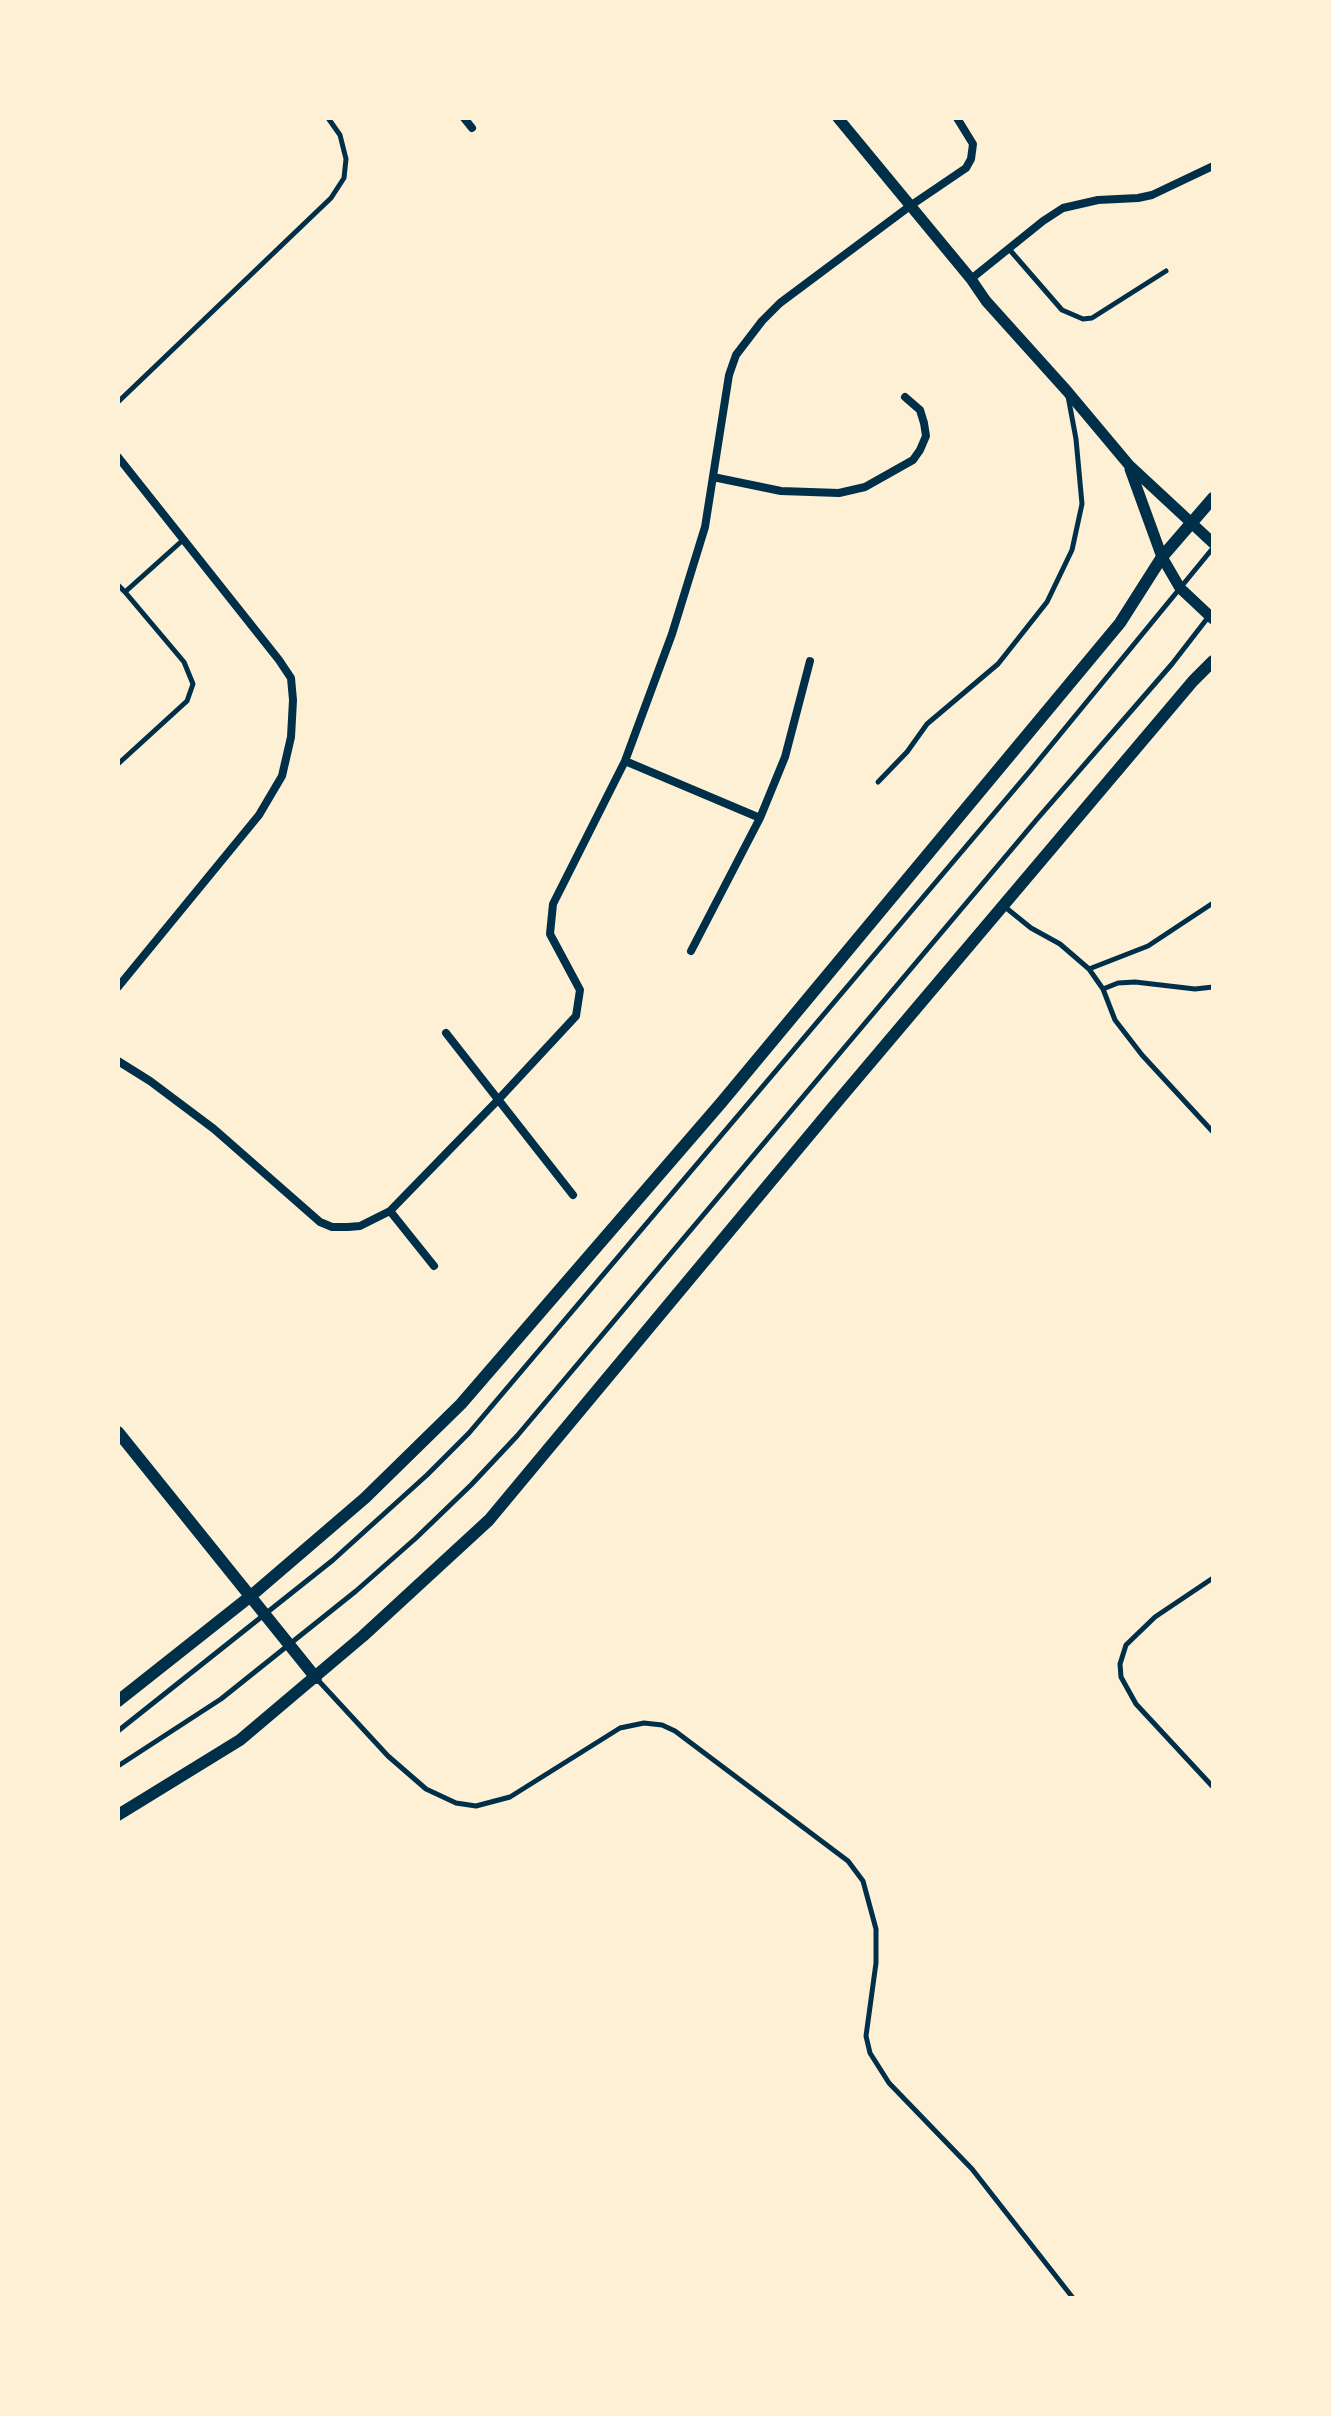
<!DOCTYPE html>
<style>
body{margin:0}
#map{position:relative;width:1331px;height:2416px;overflow:hidden;background:#fdf0d5;font-family:"Varela Round",sans-serif}
canvas{display:block}
.frame{position:absolute;inset:0;border:120px solid #fdf0d5;pointer-events:none}
</style>
<div id="map">
<canvas width="1331" height="2416"></canvas>
<div class="frame"></div>
</div>
<script>
const context = document.querySelector('canvas').getContext('2d');
context.lineJoin = 'round';
const shape = rows => new Path2D(rows.map(r => 'M' + r).join(''));
function stroke(path, color, width, dash) { context.strokeStyle = color; context.lineWidth = width; context.lineCap = dash ? 'butt' : 'round'; context.setLineDash(dash || []); context.stroke(path); }
const service = shape([
 [1009,249,1062,310,1083,319,1092,318,1166,271],
 [118,402,331,198,344,178,346,159,340,135,328,118],
 [118,585,125,592,183,540],
 [118,764,187,701,193,684,184,662,125,592],
 [878,782,907,752,927,724,998,664,1047,602,1072,550,1082,504,1076,439,1068,396],
 [1005,907,1031,928,1060,944,1089,969,1148,946,1213,903],
 [1089,969,1103,989,1115,1020,1142,1055,1213,1132],
 [1103,989,1118,983,1135,982,1195,989,1213,987],
 [1213,1578,1155,1617,1126,1645,1120,1664,1121,1677,1136,1704,1213,1787],
 [316,1678,388,1756,426,1789,456,1803,476,1806,510,1797,620,1728,644,1723,662,1725,675,1731,848,1861,863,1881,876,1929,876,1963,866,2036,870,2053,889,2083,972,2169,1073,2298],
 [118,1731,333,1560,427,1475,469,1433,1030,771,1213,548],
 [118,1766,221,1699,356,1591,416,1538,471,1485,517,1436,1038,818,1172,664,1213,611]
]);
const minor = shape([
 [464,118,472,128],
 [971,279,1043,221,1063,208,1098,200,1138,198,1152,195,1213,166],
 [118,457,279,660,291,678,293,700,291,737,282,776,259,815,118,987],
 [713,477,781,491,839,493,865,487,913,460,920,450,926,436,924,423,920,410,905,397],
 [625,761,760,818],
 [691,951,760,818,785,757,810,661],
 [446,1033,573,1195],
 [118,1061,150,1081,214,1129,320,1222,332,1227,348,1227,360,1226,390,1211,497,1101,576,1016,580,990,550,934,553,904,625,761,672,634,705,527,729,375,736,355,762,321,780,303,910,206,966,168,971,159,973,144,957,118],
 [390,1211,434,1266]
]);
const tertiary = shape([
 [838,118,971,279,986,301,1067,391,1129,465,1213,543],
 [1130,469,1162,557,1180,588,1213,619]
]);
const secondary = shape([
 [118,1432,316,1678],
 [118,1701,252,1595,365,1498,461,1404,721,1103,1120,623,1162,557,1213,498],
 [118,1815,240,1740,363,1636,489,1520,832,1108,1193,681,1213,661]
]);
stroke(service, '#003049', 5);
stroke(minor, '#003049', 8);
stroke(tertiary, '#003049', 11);
stroke(secondary, '#003049', 12);
</script>
